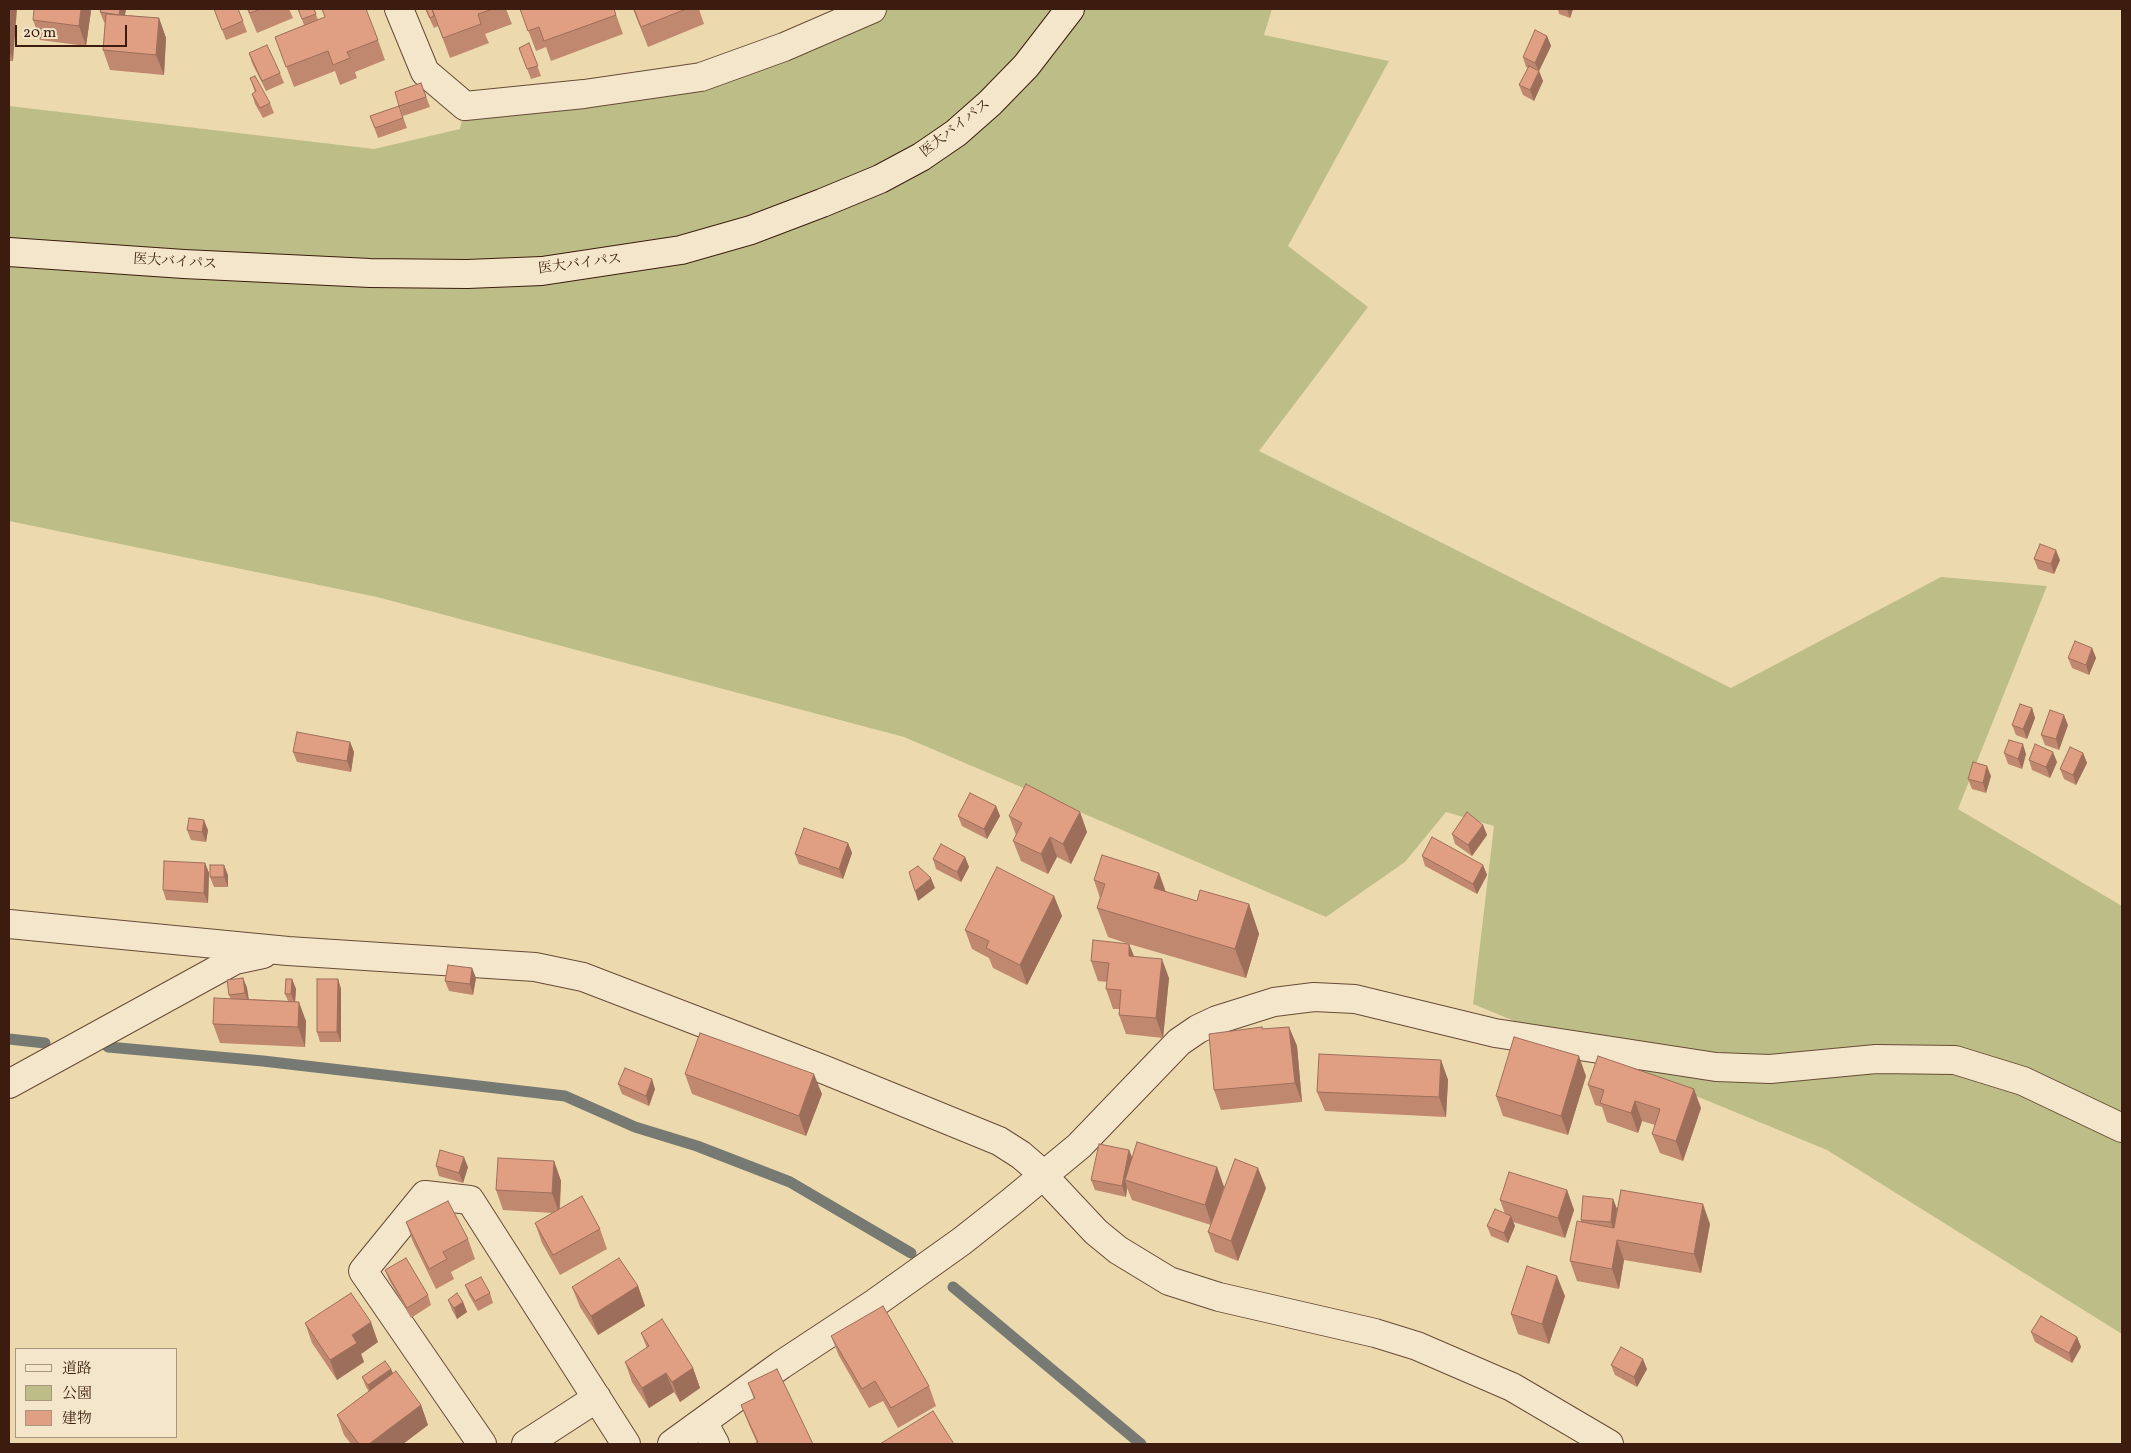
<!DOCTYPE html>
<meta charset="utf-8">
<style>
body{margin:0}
#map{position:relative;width:2131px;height:1453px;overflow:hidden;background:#edd9ae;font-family:Vollkorn,"Noto Serif JP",serif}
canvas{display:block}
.frame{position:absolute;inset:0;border:10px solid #3c1c0f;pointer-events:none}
.legend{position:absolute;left:15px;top:1348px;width:162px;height:90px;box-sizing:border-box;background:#f3e6ca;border:1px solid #aa957f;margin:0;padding:6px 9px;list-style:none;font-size:15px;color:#3c1c0f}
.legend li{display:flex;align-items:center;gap:10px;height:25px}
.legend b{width:25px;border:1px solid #aa957f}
.scale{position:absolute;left:15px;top:25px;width:112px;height:22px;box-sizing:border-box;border:2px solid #3c1c0f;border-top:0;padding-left:6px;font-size:15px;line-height:18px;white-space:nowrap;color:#3c1c0f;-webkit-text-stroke:4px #f3e6ca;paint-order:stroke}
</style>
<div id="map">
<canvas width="2131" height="1453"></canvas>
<div class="frame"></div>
<ul class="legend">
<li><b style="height:6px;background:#f3e6ca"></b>道路</li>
<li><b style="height:14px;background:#bdbe87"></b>公園</li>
<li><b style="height:14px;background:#e09e82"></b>建物</li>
</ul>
<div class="scale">20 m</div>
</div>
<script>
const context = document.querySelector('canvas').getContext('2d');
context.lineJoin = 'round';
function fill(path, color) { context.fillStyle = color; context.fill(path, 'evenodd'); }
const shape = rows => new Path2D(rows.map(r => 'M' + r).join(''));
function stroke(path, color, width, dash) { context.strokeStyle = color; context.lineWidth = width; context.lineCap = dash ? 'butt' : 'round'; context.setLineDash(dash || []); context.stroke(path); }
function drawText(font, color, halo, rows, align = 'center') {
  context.font = font + ' Vollkorn,"Noto Serif JP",serif'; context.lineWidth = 4.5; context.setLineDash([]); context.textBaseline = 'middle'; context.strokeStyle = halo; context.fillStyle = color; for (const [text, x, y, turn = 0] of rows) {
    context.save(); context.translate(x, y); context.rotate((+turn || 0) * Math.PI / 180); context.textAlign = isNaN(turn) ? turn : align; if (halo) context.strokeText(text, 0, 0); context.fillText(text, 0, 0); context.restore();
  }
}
const green = shape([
 [882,9,1272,9,1264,35,1389,61,1288,246,1368,307,1259,451,1731,688,1941,577,2047,586,1958,809,2122,906,2122,1334,1827,1150,1473,1004,1494,826,1446,812,1405,862,1326,917,904,737,377,597,9,521,9,106,374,149,460,129,465,106,589,98]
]);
const stream = shape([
 [9,1039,45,1043],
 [108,1047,263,1061,565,1096,635,1127,697,1146,790,1182,911,1253],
 [953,1287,1141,1444]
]);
const street = shape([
 [399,9,425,72,465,106,584,94,701,77,784,47,872,9],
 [9,924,288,951,535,967,583,977,825,1070,999,1141,1021,1155,1036,1168,1096,1232,1118,1250,1169,1281,1219,1297,1375,1333,1417,1346,1512,1387,1609,1444],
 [9,1084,235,960,263,954],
 [703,1422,715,1444],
 [482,1444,363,1271,425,1195,470,1200,626,1444],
 [526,1444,597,1398],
 [672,1444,781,1365,875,1303,962,1241,1010,1203,1079,1146,1179,1042,1198,1029,1217,1020,1274,1002,1314,997,1355,999,1495,1033,1716,1067,1770,1069,1876,1059,1955,1060,2023,1081,2122,1128]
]);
const secondary = shape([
 [9,252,184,264,370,273,467,274,542,271,681,250,751,230,822,203,880,179,921,157,956,133,990,103,1026,66,1070,9]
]);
const wall = shape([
 [9,9,13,61,9,61],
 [101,9,126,9,125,15,159,18,166,38,164,75,110,70,103,50,105,23,104,22,100,12],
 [214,9,238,9,247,32,226,40],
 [247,9,289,9,293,18,257,33],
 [298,9,314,9,318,20,378,40,385,60,355,72,357,78,340,85,335,71,294,87,275,37,304,25],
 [425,9,506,9,512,24,485,34,489,43,450,58,438,26,434,28],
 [520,9,614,9,623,34,551,61,546,47,536,51],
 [633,9,699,9,704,24,648,47],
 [1558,9,1573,9,1570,18,1559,14],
 [91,11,86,46,40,40,33,20],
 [1547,36,1551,46,1539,71,1543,81,1534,101,1523,95,1519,85,1528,68,1526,67,1523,57],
 [529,43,541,76,531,79,519,48],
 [249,53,280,73,284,83,266,91,252,63],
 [250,78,270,103,274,113,263,118,255,104,252,94,255,92],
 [421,83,430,107,403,116,395,92],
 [399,106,407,128,378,138,370,116],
 [2034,559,2060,560,2054,574,2038,569],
 [2092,648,2096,658,2089,675,2072,668,2068,658],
 [2032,708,2035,718,2027,739,2016,735,2012,725],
 [2068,725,2059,750,2045,745,2041,735],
 [350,742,354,752,351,772,297,762,293,752],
 [2004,753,2026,754,2022,769,2008,764],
 [2083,753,2087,763,2076,785,2064,779,2060,769],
 [2029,760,2057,762,2050,778,2032,770],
 [1991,776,1986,793,1972,789,1968,779],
 [996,806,1000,816,987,839,962,826,958,816],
 [1080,812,1087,832,1071,864,1057,857,1048,874,1021,861,1013,841,1016,835,1009,816],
 [1483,825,1487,835,1472,856,1455,844,1452,834],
 [187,830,208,830,206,842,191,840],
 [848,843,852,853,843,879,799,864,795,854],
 [1422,856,1483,865,1487,875,1477,894,1425,866],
 [965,857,969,867,961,882,936,869,933,859],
 [205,863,209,873,208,903,166,900,163,890],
 [1159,873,1166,892,1197,901,1249,904,1259,934,1246,978,1129,944,1134,956,1169,978,1163,1038,1126,1034,1119,1015,1120,1009,1113,1009,1106,989,1107,982,1098,981,1091,961,1129,944,1108,937,1097,908,1100,898,1094,880],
 [228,875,228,887,214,887,210,877],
 [1054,896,1062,916,1027,985,993,968,989,958,972,949,965,930],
 [472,968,476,978,473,995,449,991,445,981],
 [243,978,247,988,249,999,288,1001,285,994,292,979,296,989,295,1001,306,1021,305,1047,220,1043,213,1024,231,999,229,995],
 [338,979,341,989,341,1042,320,1042,317,1032],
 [1289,1027,1297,1046,1302,1102,1221,1110,1214,1090,1263,1029],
 [1441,1060,1448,1080,1446,1117,1325,1111,1317,1092],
 [685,1074,822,1094,806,1136,692,1094],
 [1586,1076,1568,1135,1503,1116,1496,1096],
 [618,1084,655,1089,649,1106,622,1094],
 [1588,1085,1701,1108,1683,1161,1660,1153,1652,1134,1655,1125,1642,1121,1638,1133,1607,1122,1602,1107,1595,1105],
 [1129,1150,1132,1157,1217,1167,1224,1187,1220,1199,1266,1188,1238,1261,1215,1252,1208,1232,1211,1225,1132,1200,1127,1188,1126,1197,1095,1190,1091,1180],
 [554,1161,561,1181,560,1209,600,1229,607,1249,560,1275,542,1243,535,1223,553,1213,503,1210,496,1190],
 [436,1166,468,1167,463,1183,439,1176],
 [1567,1190,1574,1210,1565,1238,1513,1222,1515,1226,1508,1243,1491,1236,1487,1226,1505,1214,1500,1200],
 [1613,1199,1617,1209,1615,1224,1710,1224,1701,1273,1624,1260,1619,1289,1577,1281,1570,1261,1581,1222,1581,1220],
 [406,1222,468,1239,475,1259,451,1272,454,1279,436,1289,413,1242],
 [385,1270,428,1295,431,1305,411,1318,389,1280],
 [465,1285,490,1293,493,1303,478,1311,469,1295],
 [638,1286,645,1306,598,1335,580,1307,572,1287],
 [1565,1296,1549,1344,1518,1334,1511,1314],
 [448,1300,463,1302,467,1312,457,1319,452,1310],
 [305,1323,378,1342,361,1354,364,1362,337,1380,312,1343],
 [2031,1332,2077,1337,2081,1347,2072,1363,2035,1342],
 [641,1333,693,1368,700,1388,680,1402,674,1392,649,1408,632,1382,625,1362,647,1348],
 [831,1336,929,1386,936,1406,898,1428,883,1401,869,1408,839,1356],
 [1611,1365,1647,1369,1637,1387,1615,1375],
 [391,1369,393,1373,421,1405,428,1425,403,1444,351,1444,344,1435,337,1415,369,1392,366,1387,362,1377],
 [748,1383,813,1444,757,1443,749,1425,741,1405,754,1399]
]);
const shadedWall = shape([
 [9,9,17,9,13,61,9,50],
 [81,9,90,9,91,11,86,46,79,26],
 [120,9,126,9,123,26,119,15],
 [1567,9,1573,9,1570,18],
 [159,18,166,38,164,75,156,55],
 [1547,36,1551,46,1539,71,1543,81,1534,101,1530,90,1539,72,1535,63],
 [2056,550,2060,560,2054,574,2051,564],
 [2092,648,2096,658,2089,675,2086,665],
 [2032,708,2035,718,2027,739,2023,729],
 [2064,715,2068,725,2059,750,2056,739],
 [350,742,354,752,351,772,347,761],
 [2023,744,2026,754,2022,769,2018,759],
 [2053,752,2057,762,2050,778,2046,767],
 [2083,753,2087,763,2076,785,2073,775],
 [1987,766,1991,776,1986,793,1983,783],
 [996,806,1000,816,987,839,984,829],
 [1080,812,1087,832,1071,864,1063,844],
 [204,820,208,830,206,842,202,832],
 [1483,825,1487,835,1472,856,1468,845],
 [1050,837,1057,857,1048,874,1041,854],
 [848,843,852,853,843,879,839,869],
 [965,857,969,867,961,882,957,872],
 [205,863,209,873,208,903,204,893],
 [224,865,228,875,228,887,224,877],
 [1483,865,1487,875,1477,894,1473,884],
 [1159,873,1169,902,1154,888],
 [931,878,935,888,918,901,915,891],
 [1054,896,1062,916,1027,985,1020,965],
 [1249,904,1259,934,1246,978,1235,949],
 [1129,944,1137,964,1129,956],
 [1162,959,1169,978,1163,1038,1156,1018],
 [472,968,476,978,473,995,470,984],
 [243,978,247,988,249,1003,245,993],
 [292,979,296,989,295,1004,291,994],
 [338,979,341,989,341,1042,337,1032],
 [299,1002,306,1021,305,1047,298,1027],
 [1289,1027,1297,1046,1302,1102,1295,1083],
 [1579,1056,1586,1076,1568,1135,1561,1116],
 [1441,1060,1448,1080,1446,1117,1439,1097],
 [814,1074,822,1094,806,1136,799,1116],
 [652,1079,655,1089,649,1106,646,1096],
 [1694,1089,1701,1108,1683,1161,1676,1141],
 [1635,1101,1642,1121,1638,1133,1631,1113],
 [1129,1150,1133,1160,1125,1180,1127,1188,1126,1197,1122,1186],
 [464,1157,468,1167,463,1183,459,1173],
 [554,1161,561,1181,559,1213,552,1193],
 [1217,1167,1224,1187,1212,1225,1205,1205],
 [1258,1168,1266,1188,1238,1261,1231,1241],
 [1567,1190,1574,1210,1565,1238,1558,1218],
 [1613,1199,1617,1209,1614,1232,1611,1222],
 [1703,1204,1710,1224,1701,1273,1694,1254],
 [1511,1216,1515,1226,1508,1243,1504,1233],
 [1617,1240,1624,1260,1619,1289,1612,1269],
 [1557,1276,1565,1296,1549,1344,1542,1324],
 [638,1286,645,1306,598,1335,591,1316],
 [463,1302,467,1312,457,1319,454,1308],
 [371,1322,378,1342,361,1354,364,1362,337,1380,330,1360,352,1335],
 [2077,1337,2081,1347,2072,1363,2069,1353],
 [1643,1359,1647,1369,1637,1387,1634,1377],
 [693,1368,700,1388,680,1402,672,1382],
 [391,1369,395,1379,371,1395,368,1385],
 [666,1373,674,1392,649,1408,642,1388],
 [421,1405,428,1425,403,1444,369,1444]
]);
const building = shape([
 [34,9,81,9,79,26,33,20,34,9],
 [101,9,120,9,119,15,100,12,101,9],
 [214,9,238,9,243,21,222,30,214,9],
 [248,9,261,9,250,13,248,9],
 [298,9,314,9,316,14,302,19,298,9],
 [322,9,366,9,378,40,347,52,350,58,333,65,328,51,286,67,275,37,325,17,322,9],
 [426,9,433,9,432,9,434,16,430,18,426,9],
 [432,9,493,9,478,14,481,24,443,38,432,9],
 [520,9,614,9,616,15,544,41,539,27,528,31,520,9],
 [634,9,686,9,641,27,634,9],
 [106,14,159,18,156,55,103,50,106,14],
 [1535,30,1547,36,1535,63,1523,57,1535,30],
 [529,43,538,66,527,69,519,48,529,43],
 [267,45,280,73,262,81,249,53,267,45],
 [1529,66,1539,71,1530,90,1519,85,1529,66],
 [255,76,270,103,260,108,252,94,256,91,250,78,255,76],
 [421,83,426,97,399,106,395,92,421,83],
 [399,106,403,118,375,128,370,116,399,106],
 [2040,544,2056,550,2051,564,2034,559,2040,544],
 [2075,641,2092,648,2086,665,2068,658,2075,641],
 [2020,704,2032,708,2023,729,2012,725,2020,704],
 [2050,710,2064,715,2056,739,2041,735,2050,710],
 [297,732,350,742,347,761,293,752,297,732],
 [2009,740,2023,744,2018,759,2004,753,2009,740],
 [2035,744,2053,752,2046,767,2029,760,2035,744],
 [2070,747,2083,753,2073,775,2060,769,2070,747],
 [1973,762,1987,766,1983,783,1968,779,1973,762],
 [1026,784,1080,812,1063,844,1050,837,1041,854,1013,841,1022,823,1009,816,1026,784],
 [970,793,996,806,984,829,958,816,970,793],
 [1467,812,1483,825,1468,845,1452,834,1467,812],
 [189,818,204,820,202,832,187,830,189,818],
 [804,828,848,843,839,869,795,854,804,828],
 [1432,837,1483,865,1473,884,1422,856,1432,837],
 [941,844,965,857,957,872,933,859,941,844],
 [1102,855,1159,873,1154,888,1197,901,1200,890,1249,904,1235,949,1097,908,1105,884,1094,880,1102,855],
 [164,861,205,863,204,893,163,890,164,861],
 [210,865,224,865,224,877,210,877,210,865],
 [918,866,931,878,915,891,909,872,918,866],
 [997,867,1054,896,1020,965,986,948,989,941,965,930,997,867],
 [1093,940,1129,944,1129,956,1162,959,1156,1018,1119,1015,1121,990,1106,989,1109,963,1091,961,1093,940],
 [448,965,472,968,470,984,445,981,448,965],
 [243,978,245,993,229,995,227,980,243,978],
 [286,979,292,979,291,994,285,994,286,979],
 [317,979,338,979,337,1032,317,1032,317,979],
 [214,998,299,1002,298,1027,213,1024,214,998],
 [1262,1027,1262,1029,1289,1027,1295,1083,1214,1090,1209,1034,1262,1027],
 [700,1033,814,1074,799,1116,685,1074,700,1033],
 [1514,1037,1579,1056,1561,1116,1496,1096,1514,1037],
 [1319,1054,1441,1060,1439,1097,1317,1092,1319,1054],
 [1598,1056,1694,1089,1676,1141,1652,1134,1660,1109,1635,1101,1631,1113,1600,1103,1604,1090,1588,1085,1598,1056],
 [625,1068,652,1079,646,1096,618,1084,625,1068],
 [1137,1142,1217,1167,1205,1205,1125,1180,1137,1142],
 [1099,1144,1129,1150,1122,1186,1091,1180,1099,1144],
 [440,1150,464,1157,459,1173,436,1166,440,1150],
 [498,1158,554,1161,552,1193,496,1190,498,1158],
 [1235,1159,1258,1168,1231,1241,1208,1232,1235,1159],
 [1509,1172,1567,1190,1558,1218,1500,1200,1509,1172],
 [1621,1190,1703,1204,1694,1254,1617,1240,1612,1269,1570,1261,1577,1221,1614,1228,1621,1190],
 [582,1196,600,1229,553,1255,535,1223,582,1196],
 [1583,1196,1613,1199,1611,1222,1581,1220,1583,1196],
 [448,1201,468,1239,443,1252,447,1259,429,1269,406,1222,448,1201],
 [1495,1209,1511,1216,1504,1233,1487,1226,1495,1209],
 [406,1258,428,1295,407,1308,385,1270,406,1258],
 [619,1258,638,1286,591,1316,572,1287,619,1258],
 [1527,1266,1557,1276,1542,1324,1511,1314,1527,1266],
 [481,1277,490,1293,475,1301,465,1285,481,1277],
 [351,1293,371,1322,352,1335,357,1343,330,1360,305,1323,351,1293],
 [457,1293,463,1302,454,1308,448,1300,457,1293],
 [883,1306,929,1386,891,1408,875,1381,862,1389,831,1336,883,1306],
 [2041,1316,2077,1337,2069,1353,2031,1332,2041,1316],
 [662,1319,693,1368,672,1382,666,1373,642,1388,625,1362,649,1346,641,1333,662,1319],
 [1621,1347,1643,1359,1634,1377,1611,1365,1621,1347],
 [385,1361,391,1369,368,1385,362,1377,385,1361],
 [777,1369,813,1444,754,1444,758,1442,741,1405,755,1398,748,1383,777,1369],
 [396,1371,421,1405,369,1444,359,1444,337,1415,396,1371],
 [933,1411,954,1444,880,1444,933,1411]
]);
const streetNames = [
 ["医大バイパス",956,129,-38],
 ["医大バイパス",175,263,4],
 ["医大バイパス",580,265,-7]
];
fill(green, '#bdbe87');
stroke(stream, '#767a72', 11);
stroke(street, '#684b37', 30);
stroke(secondary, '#3c1c0f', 30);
stroke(street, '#f3e6ca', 28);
stroke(secondary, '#f3e6ca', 28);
fill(wall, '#c18870');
fill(shadedWall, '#9d6f5b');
fill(building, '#e09e82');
stroke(building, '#9d6f5b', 1);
drawText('14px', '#3c1c0f', '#f3e6ca', streetNames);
</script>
